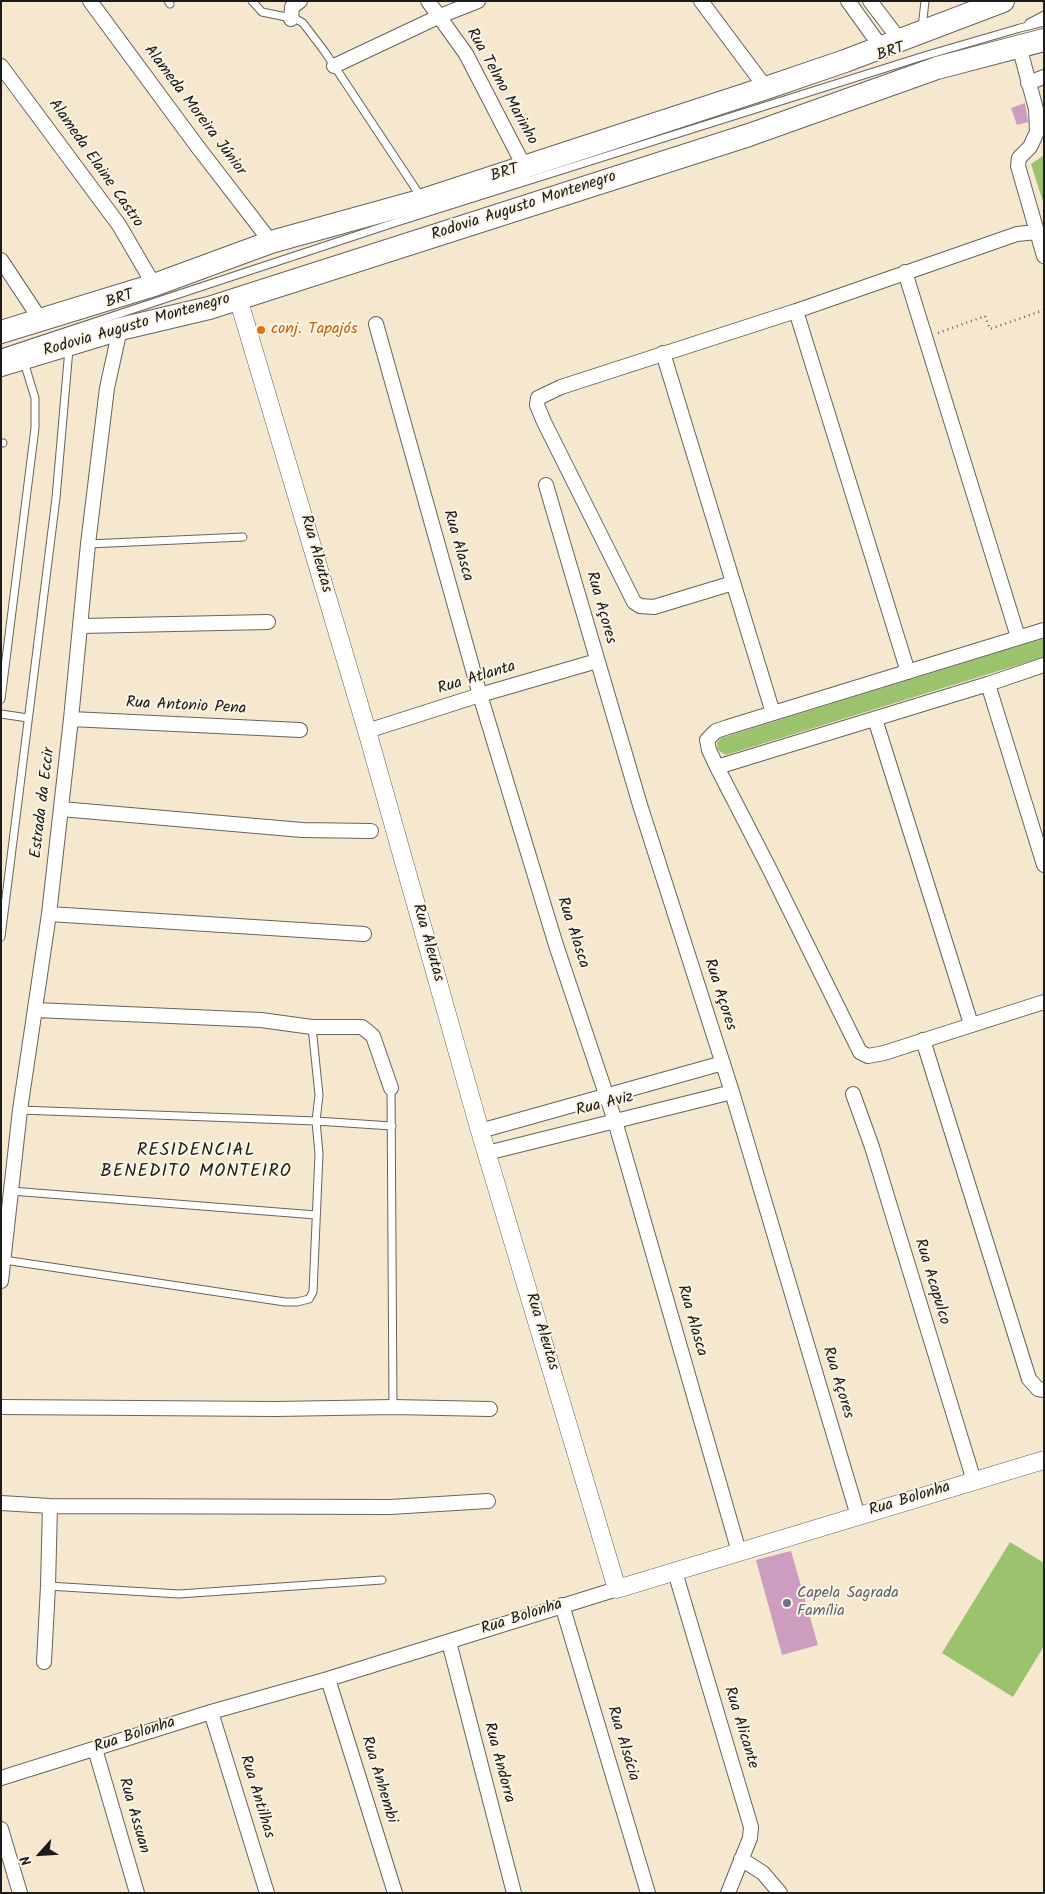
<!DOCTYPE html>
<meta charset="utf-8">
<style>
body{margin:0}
#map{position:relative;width:1045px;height:1894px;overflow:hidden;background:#f6e7cf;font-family:Kalam,sans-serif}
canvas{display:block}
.frame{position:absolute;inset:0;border:2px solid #1c1c1c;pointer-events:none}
.north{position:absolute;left:15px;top:1829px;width:50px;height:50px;-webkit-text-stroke:4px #fcf5e5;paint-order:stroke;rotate:244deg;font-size:14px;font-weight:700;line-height:20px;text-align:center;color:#1c1c1c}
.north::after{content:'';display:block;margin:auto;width:18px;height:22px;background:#1c1c1c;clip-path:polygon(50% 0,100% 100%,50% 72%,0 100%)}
</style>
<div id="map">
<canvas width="1045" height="1894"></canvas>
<div class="frame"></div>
<div class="north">N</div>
</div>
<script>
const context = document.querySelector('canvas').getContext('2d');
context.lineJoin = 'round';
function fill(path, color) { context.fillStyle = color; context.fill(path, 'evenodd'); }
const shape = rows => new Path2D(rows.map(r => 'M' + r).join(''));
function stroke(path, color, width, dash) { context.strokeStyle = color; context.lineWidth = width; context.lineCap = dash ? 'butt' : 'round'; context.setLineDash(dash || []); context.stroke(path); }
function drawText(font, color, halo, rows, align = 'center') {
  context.font = font + ' Kalam,sans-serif'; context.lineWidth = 4; context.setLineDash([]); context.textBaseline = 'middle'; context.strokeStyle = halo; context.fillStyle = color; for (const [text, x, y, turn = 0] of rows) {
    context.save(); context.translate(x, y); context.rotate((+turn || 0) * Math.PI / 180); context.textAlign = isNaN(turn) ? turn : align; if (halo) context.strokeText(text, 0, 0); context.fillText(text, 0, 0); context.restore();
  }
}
const green = shape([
 [1044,155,1044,205,1031,164],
 [1044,638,1044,657,726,755,718,750,717,743,721,738],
 [1010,1542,1044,1563,1044,1646,1013,1697,942,1653]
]);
const building = shape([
 [1025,103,1028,122,1017,125,1011,108],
 [791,1551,818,1645,782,1655,756,1560]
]);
const path = shape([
 [938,333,985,316,990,329,1044,310]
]);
const service = shape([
 [168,1,170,4],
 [252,1,262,12,296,19,303,23,325,52,421,197],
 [1029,23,1044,15],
 [922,28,925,1],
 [1,353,397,222,924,56,1020,28,1044,22],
 [1,443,3,443],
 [88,544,243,537],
 [1,699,35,428,35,398,24,362],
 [1,714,28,718],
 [1,937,56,498,69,349],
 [391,1088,393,1407],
 [20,1110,316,1121,392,1126],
 [11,1191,316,1215],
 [4,1260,285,1302,297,1302,309,1299,313,1292,319,1154,316,1121,319,1095,312,1027],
 [48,1586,179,1594,382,1580]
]);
const minor = shape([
 [90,1,197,146,271,242],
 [428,1,466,54,524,166],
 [701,1,766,88],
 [848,1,881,47],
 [870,1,899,39],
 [291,19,292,7,300,1],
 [1019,46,1036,109,1037,132,1030,147,1019,158,1018,166,1044,256],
 [1,66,119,225,154,285],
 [334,66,440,16,478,1],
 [1028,83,1044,77],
 [1,260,40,319],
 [905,272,1018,637],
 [796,311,908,672],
 [376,324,480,695,556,945,615,1121,739,1552],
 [663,353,773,713],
 [546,485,640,805,732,1092,858,1516],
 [733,583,654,607,640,606,634,602,544,422,537,405,538,398,561,387,796,311,1017,234,1036,232,1044,235],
 [81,626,268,622],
 [1044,630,728,727,716,731,707,740,709,750,717,767,769,868,860,1052,868,1056,884,1053,1044,1002],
 [988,684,1044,865],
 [71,719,300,730],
 [875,719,971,1024],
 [367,731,480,695,597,661],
 [717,767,988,684,1044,665],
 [61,809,302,830,371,831],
 [49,914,364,934],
 [36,1010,261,1020,312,1027,362,1027,373,1036,391,1088],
 [923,1040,1029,1379,1038,1389,1044,1390],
 [853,1094,872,1147,974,1481],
 [480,1131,723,1063],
 [487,1153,732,1092],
 [1,1281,20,1110,49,914,71,719,88,544,107,388,120,329],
 [1,1407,275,1409,393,1407,490,1409],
 [1,1503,50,1506,390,1507,488,1501],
 [675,1572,751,1827,750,1838,728,1893],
 [562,1605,648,1893],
 [449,1642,514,1893],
 [44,1662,48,1586,50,1506],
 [328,1679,395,1893],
 [211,1712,267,1893],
 [95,1749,137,1893],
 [1,1778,211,1712,328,1679,617,1589],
 [1,1829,20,1893],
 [741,1859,763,1873,780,1893]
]);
const tertiary = shape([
 [238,298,367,731,480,1131,617,1589,1044,1460]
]);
const primary = shape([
 [1,332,154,285,271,242,423,200,766,88,845,61,1003,1],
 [1,365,120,329,209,308,749,135,937,68,1044,40]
]);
const markers = [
 [261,330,5,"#e8710a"],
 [787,1603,5,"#6b7280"]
];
const streetNames = [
 ["BRT",891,53,-18],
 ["Rua Telmo Marinho",501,87,61],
 ["Alameda Moreira Júnior",194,111,53],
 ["Alameda Elaine Castro",95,164,55],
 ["BRT",505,174,-17],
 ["Rodovia Augusto Montenegro",524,207,-18],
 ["BRT",120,300,-18],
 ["Rodovia Augusto Montenegro",137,326,-16],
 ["Rua Alasca",457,546,74],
 ["Rua Aleutas",315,554,74],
 ["Rua Açores",600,608,74],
 ["Rua Atlanta",477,679,-17],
 ["Rua Antonio Pena",186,707,3],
 ["Estrada da Eccir",44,803,-83],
 ["Rua Alasca",572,933,72],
 ["Rua Aleutas",427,943,74],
 ["Rua Açores",719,995,72],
 ["Rua Aviz",605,1105,-14],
 ["Rua Acapulco",931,1282,73],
 ["Rua Alasca",691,1321,74],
 ["Rua Aleutas",541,1332,73],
 ["Rua Açores",837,1383,73],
 ["Rua Bolonha",910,1500,-17],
 ["Rua Bolonha",522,1618,-18],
 ["Rua Alicante",740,1728,73],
 ["Rua Bolonha",135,1736,-18],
 ["Rua Alsácia",622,1744,73],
 ["Rua Andorra",498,1763,75],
 ["Rua Anhembi",378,1780,73],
 ["Rua Antilhas",256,1797,73],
 ["Rua Assuan",133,1816,74]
];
const foodNames = [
 ["conj. Tapajós",271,330]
];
const worshipNames = [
 ["Capela Sagrada",797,1594],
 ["Família",797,1612]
];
const neighbourhoodNames = [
 ["RESIDENCIAL",196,1152],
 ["BENEDITO MONTEIRO",196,1173]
];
fill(green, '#9bc26d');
fill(building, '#cc9dbe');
stroke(service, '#68635b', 9);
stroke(minor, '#68635b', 16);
stroke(tertiary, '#68635b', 19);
stroke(primary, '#68635b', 24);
stroke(path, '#68635b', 2.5, [1, 4]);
stroke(service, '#fff', 7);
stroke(minor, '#fff', 14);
stroke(tertiary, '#fff', 18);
stroke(primary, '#fff', 22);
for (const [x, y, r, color] of markers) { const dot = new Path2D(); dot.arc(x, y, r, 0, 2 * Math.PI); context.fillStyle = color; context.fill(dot); stroke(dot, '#fcf5e5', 2); }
drawText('16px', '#1c1c1c', '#fcf5e5', streetNames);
drawText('16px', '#c56008', '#fcf5e5', foodNames, 'left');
drawText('16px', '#5b616d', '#fcf5e5', worshipNames, 'left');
context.letterSpacing = '1px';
drawText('18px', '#1c1c1c', '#fcf5e5', neighbourhoodNames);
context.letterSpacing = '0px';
</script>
